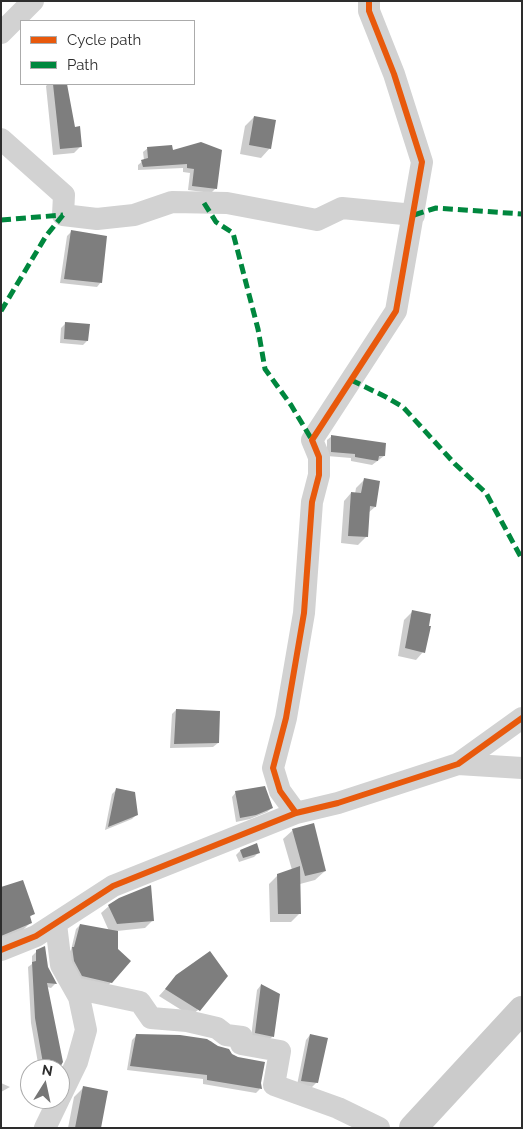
<!DOCTYPE html>
<style>
body{margin:0}
#map{position:relative;width:523px;height:1129px;overflow:hidden;background:#fff;font-family:Raleway,sans-serif}
canvas{display:block}
.frame{position:absolute;inset:0;border:2px solid #2d2d2d;pointer-events:none}
.legend{position:absolute;left:20px;top:20px;width:175px;height:65px;box-sizing:border-box;background:#fff;border:1px solid #ababab;margin:0;padding:6px 9px;list-style:none;font-size:15px;color:#2d2d2d}
.legend li{display:flex;align-items:center;gap:10px;height:25px}
.legend b{width:25px;border:1px solid #ababab}
.north{position:absolute;left:20px;top:1059px;width:50px;height:50px;box-sizing:border-box;background:#fff;border:1px solid #ababab;border-radius:50%;rotate:10deg;font-size:14px;font-weight:700;line-height:20px;text-align:center;color:#2d2d2d}
.north::after{content:'';display:block;margin:auto;width:18px;height:22px;background:#767676;clip-path:polygon(50% 0,100% 100%,50% 72%,0 100%)}
</style>
<div id="map">
<canvas width="523" height="1129"></canvas>
<div class="frame"></div>
<ul class="legend">
<li><b style="height:6px;background:#e8590c"></b>Cycle path</li>
<li><b style="height:6px;background:#00873e"></b>Path</li>
</ul>
<div class="north">N</div>
</div>
<script>
const context = document.querySelector('canvas').getContext('2d');
context.lineJoin = 'round';
function fill(path, color) { context.fillStyle = color; context.fill(path, 'evenodd'); }
const shape = rows => new Path2D(rows.map(r => 'M' + r).join(''));
function stroke(path, color, width, dash) { context.strokeStyle = color; context.lineWidth = width; context.lineCap = dash ? 'butt' : 'round'; context.setLineDash(dash || []); context.stroke(path); }
const shadow = shape([
 [48,84,66,84,74,128,81,146,74,153,53,155,46,86],
 [254,117,270,148,261,158,240,154,245,126],
 [201,143,216,188,211,193,188,190,190,173,183,172,183,168,138,170,138,165,144,160,143,152,148,148,172,152],
 [72,231,101,282,97,287,60,283,67,236],
 [66,323,87,341,83,345,60,343,61,328],
 [332,436,384,456,372,465,351,461,351,458,327,456,327,440],
 [364,480,375,507,368,513,366,537,358,545,341,543,344,501,351,493,355,494,356,488],
 [412,612,423,652,416,660,398,656,404,620],
 [176,710,218,743,213,747,170,748,172,714],
 [117,789,137,814,132,819,105,830,112,794],
 [236,792,272,808,267,812,250,819,236,822,232,797],
 [293,830,325,871,315,880,300,884,300,913,291,922,270,922,269,884,278,875,292,870,283,839],
 [240,851,259,852,254,857,239,862,236,855],
 [1,888,33,914,29,918,31,922,22,931,1,940],
 [109,906,152,921,145,928,117,931,116,949,111,982,107,987,78,980,68,953,71,950,76,929,80,925,109,931,101,913],
 [37,951,55,984,51,988,47,987,58,1069,39,1069,31,1023,28,967,32,964,32,956],
 [177,976,198,1010,191,1016,159,996],
 [261,985,273,1036,269,1040,251,1037,257,990],
 [137,1035,180,1037,211,1041,260,1089,256,1093,203,1084,203,1079,127,1070,132,1040],
 [310,1035,317,1082,312,1087,297,1085,306,1040],
 [1,1083,10,1087,1,1092],
 [83,1088,93,1128,68,1128,74,1097]
]);
const building = shape([
 [53,84,67,84,75,127,80,126,82,147,60,149],
 [254,116,276,120,271,149,249,145],
 [201,142,222,150,217,189,192,186,194,169,187,168,187,164,143,167,141,160,148,158,147,147,172,145,173,150],
 [71,230,107,236,102,283,64,279],
 [65,322,90,324,88,341,64,339],
 [331,435,386,443,385,456,379,456,378,461,355,457,355,454,331,452],
 [364,478,380,481,376,507,370,506,368,537,348,536,351,492,361,493],
 [412,610,431,614,429,626,431,626,425,653,405,648],
 [176,709,220,711,219,743,174,744],
 [265,786,273,808,256,815,240,818,235,791],
 [116,788,135,792,138,815,108,827],
 [314,823,326,871,305,876,292,829],
 [257,843,260,853,243,858,240,850],
 [300,866,301,914,278,914,277,874],
 [23,880,35,914,30,916,32,923,1,936,1,887],
 [151,885,154,921,117,924,108,905,119,898],
 [80,924,118,931,118,949,131,961,112,983,82,976,74,961,72,947,74,947],
 [45,946,48,967,57,984,47,983,63,1062,59,1069,44,1069,35,1018,32,962,36,961,36,950],
 [210,951,228,976,200,1011,165,989,176,975],
 [261,984,280,994,274,1037,255,1033],
 [136,1034,180,1035,207,1039,218,1046,229,1049,232,1054,238,1057,265,1062,261,1083,262,1089,207,1080,207,1075,130,1066],
 [310,1034,328,1038,318,1083,301,1081],
 [83,1086,108,1091,101,1128,75,1128]
]);
const street = shape([
 [1,33,33,1],
 [1,139,64,195,63,215,97,219,134,215,172,202,227,203,317,220,342,208,414,215],
 [458,764,522,768],
 [296,813,280,791,273,768,286,718,304,613,312,502,319,475,319,457,312,440,396,311,422,162,394,74,369,11,369,1],
 [56,924,61,965,79,997,86,1030,77,1062,60,1097],
 [1,950,36,936,113,886,296,813,338,803,458,764,522,718],
 [74,988,140,1002,151,1018,187,1021,217,1028,226,1035,242,1037,241,1044,280,1051,274,1085,338,1108,379,1128],
 [45,1128,59,1099]
]);
const secondary = shape([
 [413,1128,522,1010]
]);
const quiet = shape([
 [204,203,216,222,233,233,258,329,265,369,291,405,312,440],
 [414,215,436,208,522,214],
 [1,220,63,215],
 [1,311,46,236,63,215],
 [351,380,386,397,403,407,455,464,486,493,522,559]
]);
const cycleway = shape([
 [296,813,280,791,273,768,286,718,304,613,312,502,319,475,319,457,312,440,396,311,422,162,394,74,369,11,369,1],
 [1,950,36,936,113,886,296,813,338,803,458,764,522,718]
]);
fill(shadow, '#0003');
fill(building, '#7e7e7e');
stroke(street, '#d2d2d2', 22);
stroke(secondary, '#cbcbcb', 28);
stroke(quiet, '#00873e', 5, [10, 5]);
stroke(cycleway, '#e8590c', 6);
</script>
